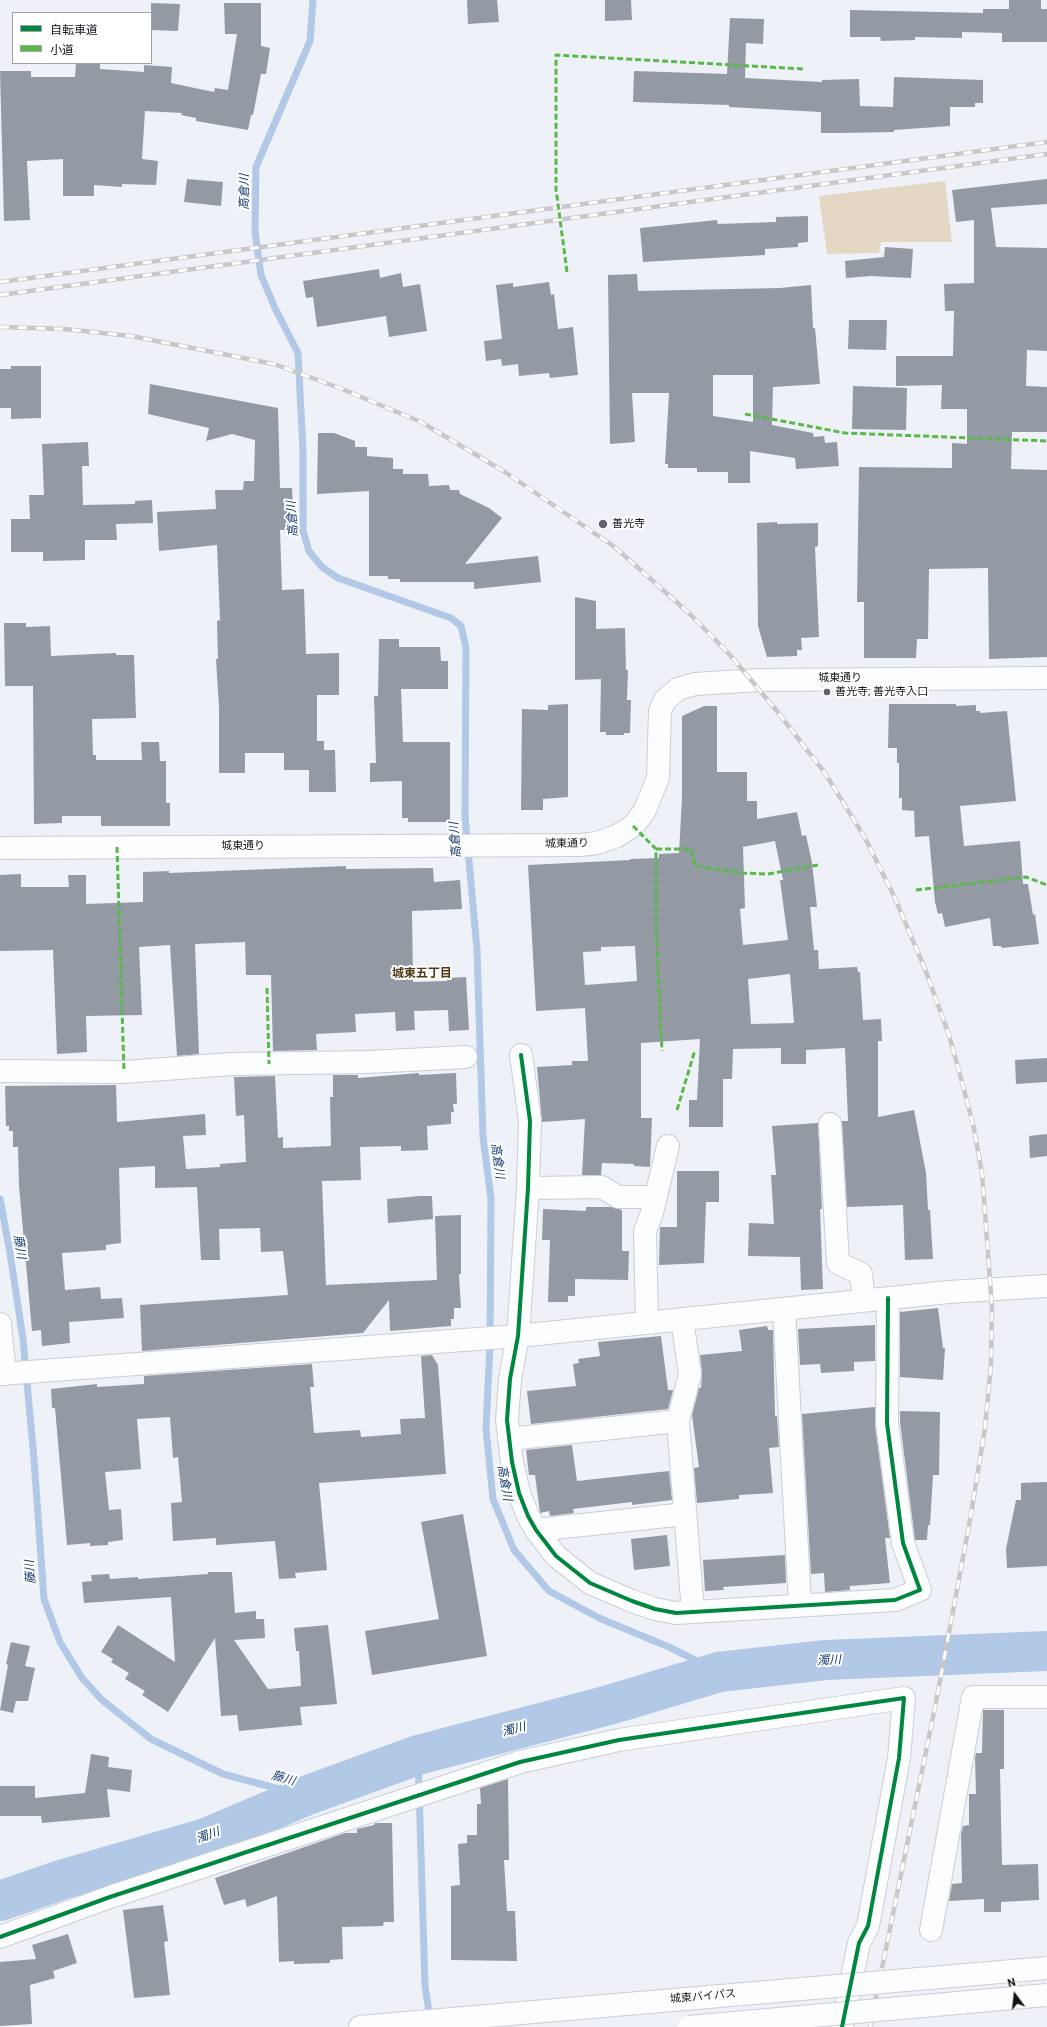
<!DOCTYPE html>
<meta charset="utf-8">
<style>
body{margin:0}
#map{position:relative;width:1047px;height:2027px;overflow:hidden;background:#eef2f8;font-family:Roboto,"Noto Sans JP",sans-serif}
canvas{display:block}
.legend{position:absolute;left:12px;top:12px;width:140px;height:52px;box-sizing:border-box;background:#fff;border:1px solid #a0a2a4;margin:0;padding:5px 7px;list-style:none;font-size:12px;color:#12161c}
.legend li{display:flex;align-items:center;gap:8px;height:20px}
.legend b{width:20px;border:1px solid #a0a2a4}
.north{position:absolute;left:995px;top:1975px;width:40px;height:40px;-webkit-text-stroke:3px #fff;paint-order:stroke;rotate:345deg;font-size:11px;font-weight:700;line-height:16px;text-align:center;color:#12161c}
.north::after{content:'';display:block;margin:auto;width:14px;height:18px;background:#12161c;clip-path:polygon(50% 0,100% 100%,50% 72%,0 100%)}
</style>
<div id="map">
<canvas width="1047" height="2027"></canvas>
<ul class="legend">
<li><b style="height:5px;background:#00873e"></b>自転車道</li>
<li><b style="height:5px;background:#58b947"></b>小道</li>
</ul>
<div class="north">N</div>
</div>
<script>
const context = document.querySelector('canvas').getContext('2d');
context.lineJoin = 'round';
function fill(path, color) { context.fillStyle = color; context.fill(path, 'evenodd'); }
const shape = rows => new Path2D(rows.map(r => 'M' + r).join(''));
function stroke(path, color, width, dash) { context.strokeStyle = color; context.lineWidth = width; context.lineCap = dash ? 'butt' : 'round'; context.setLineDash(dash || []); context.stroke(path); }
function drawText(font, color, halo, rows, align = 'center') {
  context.font = font + ' Roboto,"Noto Sans JP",sans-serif'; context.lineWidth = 4; context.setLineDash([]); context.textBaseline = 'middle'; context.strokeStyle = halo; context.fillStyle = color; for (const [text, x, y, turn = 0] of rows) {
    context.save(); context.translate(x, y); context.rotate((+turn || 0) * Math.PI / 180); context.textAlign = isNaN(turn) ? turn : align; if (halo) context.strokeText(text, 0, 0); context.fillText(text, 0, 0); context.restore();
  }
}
const green = shape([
 [945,181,952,242,881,242,879,253,827,254,819,196]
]);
const stream = shape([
 [313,0,310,41,256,167,255,231,261,275,275,308,298,353,303,451,303,531,309,551,322,567,338,578,451,618,461,626,466,648,465,816,477,950,483,1137,491,1199,490,1345,486,1429,493,1499,514,1550,549,1591,599,1618,669,1647,719,1672],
 [0,1199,10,1253,23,1339,34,1459,44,1599,60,1642,82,1678,102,1700,151,1739,223,1774,305,1796],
 [418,1755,425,1986,430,2019]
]);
const river = shape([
 [0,1901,61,1880,206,1838,305,1796,418,1755,609,1705,719,1672,826,1660,1047,1651]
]);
const building = shape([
 [467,0,497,0,499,22,468,24],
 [605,0,631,0,632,20,605,21],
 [1009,0,1041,0,1041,9,1047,9,1047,42,1002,42,1002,33,962,32,962,38,915,37,915,40,881,41,880,37,850,37,850,10,983,13,983,9,1009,9],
 [151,3,180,4,178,31,151,30],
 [224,3,261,3,261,46,270,48,266,74,261,74,253,115,251,115,248,130,196,121,196,118,181,115,182,113,145,111,142,159,158,161,156,185,122,184,122,187,94,185,94,196,63,196,63,159,27,161,30,220,4,221,0,71,31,71,31,77,75,77,76,63,100,63,100,69,144,72,144,65,172,67,171,83,214,92,215,88,228,90,237,34,225,34],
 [730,18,764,19,763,44,746,43,745,78,822,82,822,80,859,79,860,106,893,107,894,77,983,80,983,103,975,103,975,107,950,107,950,126,894,130,894,132,840,133,821,133,821,112,729,107,729,105,633,102,634,71,727,74],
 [187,179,223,182,221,206,184,202],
 [1047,179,1047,204,991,208,996,247,1047,248,1047,351,1027,350,1026,386,1047,387,1047,432,1012,432,1011,469,1047,470,1047,657,989,659,988,568,929,569,928,639,917,639,916,658,864,658,864,602,857,602,859,467,952,468,952,443,967,444,967,409,941,409,942,385,896,386,896,356,953,356,954,311,945,311,944,284,974,283,974,220,956,222,952,190],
 [808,216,808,242,798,243,798,247,765,249,765,255,643,262,640,228,717,220,718,224,776,222,776,217],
 [885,247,913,249,911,278,871,276,846,278,845,261,884,257],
 [379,269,380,278,401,273,403,287,420,284,427,331,389,337,386,316,317,327,313,297,306,298,303,281],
 [637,274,638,291,780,288,811,285,813,328,815,328,820,384,773,387,772,425,813,433,814,437,824,436,825,443,837,442,839,466,796,469,795,458,750,451,750,483,728,483,728,472,697,472,697,468,668,468,668,464,665,464,669,393,632,393,635,442,610,444,608,275],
 [713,375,753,375,753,422,713,416],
 [549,282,551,295,554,294,558,329,573,327,578,375,550,378,549,373,519,376,518,364,502,366,501,359,486,361,484,341,502,339,496,285,513,283,513,287],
 [849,320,887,320,886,350,848,349],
 [11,366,41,366,41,418,11,419,11,408,0,408,0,369,11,369],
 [150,384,278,408,280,488,292,488,294,530,280,530,282,590,304,589,306,654,339,653,339,695,317,695,317,741,324,741,324,750,335,750,336,792,309,792,309,770,284,770,284,753,245,753,245,773,219,773,219,707,216,659,218,659,217,621,220,620,217,545,159,551,157,512,216,509,215,490,243,490,244,481,254,481,255,440,232,434,206,441,209,428,148,414],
 [853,386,907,388,906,430,852,429],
 [318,433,334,433,355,441,355,447,367,447,367,456,393,458,393,469,403,469,403,474,428,474,429,486,449,485,450,490,459,490,460,494,489,508,502,518,465,564,538,556,541,582,474,589,474,582,400,582,400,579,388,579,388,576,369,576,369,491,317,494],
 [88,442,89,466,82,466,83,505,135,504,135,501,152,500,153,523,116,524,117,540,85,540,85,560,43,561,43,552,11,552,11,519,30,519,29,495,44,495,42,444],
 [777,522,777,524,818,523,818,546,815,547,819,637,801,638,802,650,797,650,797,656,767,657,758,626,757,523],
 [575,597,596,601,596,629,625,628,626,670,628,670,627,700,631,700,630,733,624,733,624,735,606,735,606,732,600,732,601,679,575,680],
 [4,623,26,623,26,627,50,626,51,656,116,653,116,655,134,655,136,718,92,719,93,755,96,755,96,760,142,760,141,742,159,742,160,761,166,761,166,803,170,803,170,826,101,826,101,816,62,816,62,823,34,824,33,686,5,686],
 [379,639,399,639,399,647,440,647,441,661,448,661,448,689,401,689,403,742,450,742,450,822,408,822,408,818,402,818,402,781,370,782,370,763,376,763,374,696,378,696],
 [568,704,568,797,543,799,543,810,521,810,522,709,548,710,548,705],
 [889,704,956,704,956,706,976,705,976,711,980,711,980,713,1007,711,1016,801,960,806,964,846,1020,841,1023,884,1028,884,1033,915,1035,914,1039,944,1002,948,1001,946,993,946,990,918,945,927,942,913,938,914,935,902,929,836,915,837,914,811,902,810,902,798,899,798,899,763,897,763,897,748,888,748],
 [704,706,717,706,717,772,747,772,747,801,757,801,757,819,797,812,802,836,806,835,812,863,817,907,810,907,814,950,818,950,819,969,857,967,858,972,860,972,863,1020,881,1019,882,1041,878,1041,878,1117,914,1110,926,1173,928,1210,930,1210,933,1259,905,1260,903,1205,847,1207,842,1121,848,1121,845,1048,806,1050,806,1064,781,1064,781,1048,733,1049,732,1079,723,1079,723,1127,689,1127,689,1100,697,1100,700,1039,641,1043,641,1118,652,1118,650,1167,634,1166,634,1164,602,1163,601,1175,582,1175,585,1119,542,1122,537,1067,572,1065,572,1061,588,1061,585,1008,536,1011,528,865,630,860,630,859,659,858,659,854,679,853,682,798,682,716],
 [775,841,783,880,780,880,788,940,743,945,740,909,745,908,743,847],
 [635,946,637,981,585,985,583,952,601,951,601,947],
 [790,974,794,1023,751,1024,748,979],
 [346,866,346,869,433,868,434,882,460,880,462,909,412,911,413,982,447,981,447,978,466,977,469,1030,449,1031,448,1010,414,1011,415,1030,396,1031,395,1012,355,1014,356,1032,316,1034,317,1050,273,1051,271,975,246,975,245,942,195,944,199,1054,177,1056,170,945,139,947,142,1015,86,1016,87,1052,57,1054,53,950,0,951,0,875,21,874,21,887,69,887,68,875,86,875,86,904,143,902,143,872,169,871,169,873],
 [1047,1058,1047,1082,1016,1084,1015,1060],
 [419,1073,419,1075,456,1073,457,1104,453,1104,454,1112,451,1112,451,1124,427,1126,428,1150,401,1151,401,1146,360,1147,361,1180,322,1181,326,1285,437,1280,435,1216,461,1215,461,1274,459,1274,461,1308,454,1308,454,1319,451,1319,451,1326,390,1331,389,1300,363,1333,142,1351,140,1305,288,1295,283,1251,261,1252,260,1228,219,1229,220,1260,201,1260,197,1187,155,1188,155,1166,119,1168,121,1243,106,1245,106,1250,62,1253,65,1290,100,1287,101,1299,122,1298,124,1318,69,1322,70,1343,42,1346,41,1330,32,1331,19,1186,18,1147,13,1147,13,1131,9,1131,9,1126,6,1126,5,1086,116,1085,117,1122,205,1114,206,1135,183,1136,186,1169,220,1167,220,1164,246,1162,244,1115,236,1116,234,1077,275,1076,278,1138,283,1137,283,1148,331,1146,330,1097,333,1097,333,1075,358,1075,358,1078],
 [818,1123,822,1209,820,1209,823,1289,801,1290,800,1257,748,1256,749,1223,774,1224,771,1175,776,1175,772,1126],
 [1047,1134,1047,1156,1030,1158,1029,1136],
 [677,1171,719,1171,719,1202,706,1202,704,1263,659,1265,660,1227,677,1227],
 [420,1196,432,1196,433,1219,388,1223,387,1199],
 [586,1207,611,1207,622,1210,622,1251,629,1251,628,1280,575,1279,575,1296,568,1296,568,1302,548,1302,550,1240,542,1240,543,1209,586,1211],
 [938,1308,943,1348,945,1348,943,1380,900,1377,900,1312],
 [875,1325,875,1361,854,1362,854,1371,821,1373,820,1364,800,1365,798,1329],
 [767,1326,768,1330,773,1330,775,1416,777,1416,779,1447,769,1448,773,1493,739,1495,739,1499,697,1503,694,1468,699,1467,692,1415,699,1388,701,1388,702,1372,700,1355,742,1351,739,1330],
 [661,1336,668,1390,673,1390,668,1409,531,1424,527,1391,576,1386,573,1364,579,1363,578,1359,600,1356,598,1342],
 [432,1355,438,1365,446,1474,319,1483,327,1570,295,1573,296,1578,279,1579,275,1541,216,1545,216,1538,173,1541,171,1503,182,1502,178,1457,173,1458,170,1417,137,1419,141,1469,105,1472,109,1510,121,1509,123,1540,108,1542,108,1545,90,1546,90,1543,67,1545,55,1408,52,1408,51,1389,97,1384,97,1387,144,1384,144,1376,312,1364,314,1387,310,1387,314,1433,360,1430,361,1437,401,1434,400,1419,425,1418,421,1356],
 [875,1407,875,1425,890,1538,885,1538,890,1583,850,1586,850,1590,825,1592,824,1573,811,1574,802,1414],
 [900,1411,940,1412,939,1475,933,1475,930,1525,928,1525,927,1540,915,1540,900,1422],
 [572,1445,577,1481,669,1471,672,1500,632,1505,632,1502,573,1509,574,1513,550,1516,549,1511,540,1513,535,1475,529,1475,526,1450],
 [1047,1482,1047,1566,1007,1568,1006,1549,1016,1500,1021,1500,1021,1483],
 [463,1514,487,1656,372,1675,365,1631,439,1619,421,1522],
 [667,1535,670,1566,634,1570,631,1539],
 [785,1555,786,1583,723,1587,724,1590,705,1591,703,1560],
 [208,1572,232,1572,235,1613,256,1611,256,1619,264,1619,265,1638,234,1640,268,1689,301,1686,299,1651,296,1651,294,1628,328,1625,337,1704,300,1707,302,1725,239,1731,237,1715,221,1716,215,1638,168,1712,142,1695,145,1691,125,1679,129,1673,111,1662,113,1659,101,1652,118,1625,175,1662,171,1597,84,1603,82,1582,92,1581,91,1575,109,1574,110,1579,138,1577,138,1579,208,1574],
 [11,1642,30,1646,25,1666,35,1668,28,1701,16,1701,13,1713,0,1710,8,1665,6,1664],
 [983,1710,1004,1710,1004,1769,1000,1769,1002,1865,1038,1864,1039,1900,1001,1902,1001,1912,984,1912,984,1899,949,1901,952,1884,962,1883,961,1835,963,1826,969,1825,969,1794,976,1794,975,1757,976,1753,982,1753],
 [91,1754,109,1757,108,1767,132,1770,130,1792,107,1789,110,1817,42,1823,41,1816,0,1816,0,1786,35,1786,35,1798,85,1793],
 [508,1779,509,1860,504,1860,507,1911,515,1911,517,1961,451,1960,451,1886,460,1885,458,1844,467,1843,467,1835,477,1835,477,1804,481,1804,480,1788],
 [375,1823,392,1823,394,1922,384,1922,383,1926,342,1927,343,1959,330,1960,330,1963,294,1964,294,1961,279,1962,277,1896,247,1907,245,1899,224,1905,215,1878,345,1833,357,1833,357,1829,374,1825],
 [163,1905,168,1941,164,1942,170,1995,134,1998,123,1910],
 [68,1934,77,1963,53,1971,55,1978,30,1985,32,2024,0,2026,0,1962,36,1959,32,1945]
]);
const minor = shape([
 [521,1055,530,1121,528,1188,518,1336,510,1379,507,1420,512,1462,519,1493,528,1516,536,1530,556,1556,590,1583,632,1601,655,1609,676,1613,895,1600,920,1590,903,1543,887,1423,888,1298],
 [0,1071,124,1072,232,1064,368,1062,466,1057],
 [830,1124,838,1263,861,1274,864,1300],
 [528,1188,602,1187,618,1197,656,1197],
 [784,1309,800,1604],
 [682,1319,690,1374,678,1421,693,1612],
 [647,1323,645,1231,652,1213,668,1146],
 [0,1324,5,1374],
 [0,1374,518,1336,949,1292,1047,1286],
 [509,1439,678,1421],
 [536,1530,685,1514],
 [931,1930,973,1697,1047,1697],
 [0,1937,110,1897,520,1762,619,1740,904,1698,899,1758,868,1926,859,1943,842,2027]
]);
const highway = shape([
 [0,848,581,845,597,843,617,836,633,826,644,812,658,778,660,711,665,700,678,689,695,684,759,680,1047,678],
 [360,2027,382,2025]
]);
const rail = shape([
 [0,282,1047,142],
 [0,295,1047,154],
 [0,327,64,329,131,336,274,364,342,389,421,422,505,472,616,548,691,615,731,656,776,710,825,773,865,838,894,896,925,969,949,1035,959,1071,973,1124,982,1173,992,1307,991,1365,985,1428,970,1520,936,1702,870,2027]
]);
const highwayBridge = shape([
 [382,2025,1047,1968],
 [689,2027,1047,1995]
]);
const quiet = shape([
 [567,272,556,189,556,55,804,69],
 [745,414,845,433,1047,441],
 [633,826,656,849,656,926,662,1051],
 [117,847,124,1072],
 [656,849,691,849,695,866,742,873,768,874,818,865],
 [916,890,1026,877,1047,885],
 [267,988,269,1064],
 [677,1110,695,1050]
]);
const cycleway = shape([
 [521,1055,530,1121,528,1188,518,1336,510,1379,507,1420,512,1462,519,1493,528,1516,536,1530,556,1556,590,1583,632,1601,655,1609,676,1613,895,1600,920,1590,903,1543,887,1423,888,1298],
 [0,1937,110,1897,520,1762,619,1740,904,1698,899,1758,868,1926,859,1943,842,2027]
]);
const markers = [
 [603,524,5,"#5f6369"],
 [827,692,4,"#5f6369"]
];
const poiNames = [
 ["善光寺",612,524],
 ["善光寺; 善光寺入口",835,692]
];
const streetNames = [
 ["城東通り",840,678],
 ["城東通り",567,844,-1],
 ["城東通り",243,846],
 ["城東バイパス",703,1997,-5]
];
const waterNames = [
 ["高倉川",245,192,-89],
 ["高倉川",293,519,-94],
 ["高倉川",456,840,-95],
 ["高倉川",497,1161,82],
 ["藤川",19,1247,81],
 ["高倉川",504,1483,80],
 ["藤川",31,1572,-95],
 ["濁川",829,1661,-4],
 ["濁川",514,1730,-15],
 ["藤川",283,1779,16],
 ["濁川",208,1836,-20]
];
const neighbourhoodNames = [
 ["城東五丁目",422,974]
];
fill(green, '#e4d8c5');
stroke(stream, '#b1c8e6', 7);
stroke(river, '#b1c8e6', 40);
fill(building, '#939aa4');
stroke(minor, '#caced4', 24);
stroke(highway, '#caced4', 24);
stroke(minor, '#fcfdfe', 22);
stroke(highway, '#fcfdfe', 22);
stroke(rail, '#c8c8ca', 4.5);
stroke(rail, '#fff', 3, [9]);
stroke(highwayBridge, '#caced4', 24, []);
stroke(highwayBridge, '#fcfdfe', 22);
stroke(quiet, '#58b947', 3, [6, 3]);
stroke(cycleway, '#00873e', 4);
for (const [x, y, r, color] of markers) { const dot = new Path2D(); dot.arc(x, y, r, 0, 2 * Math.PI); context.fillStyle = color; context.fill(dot); stroke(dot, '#fff', 1.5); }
drawText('11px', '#12161c', '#fff', poiNames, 'left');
drawText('11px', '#12161c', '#fff', streetNames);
drawText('italic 12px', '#12396c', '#fff', waterNames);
drawText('bold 12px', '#4f3a15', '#fff', neighbourhoodNames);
</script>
